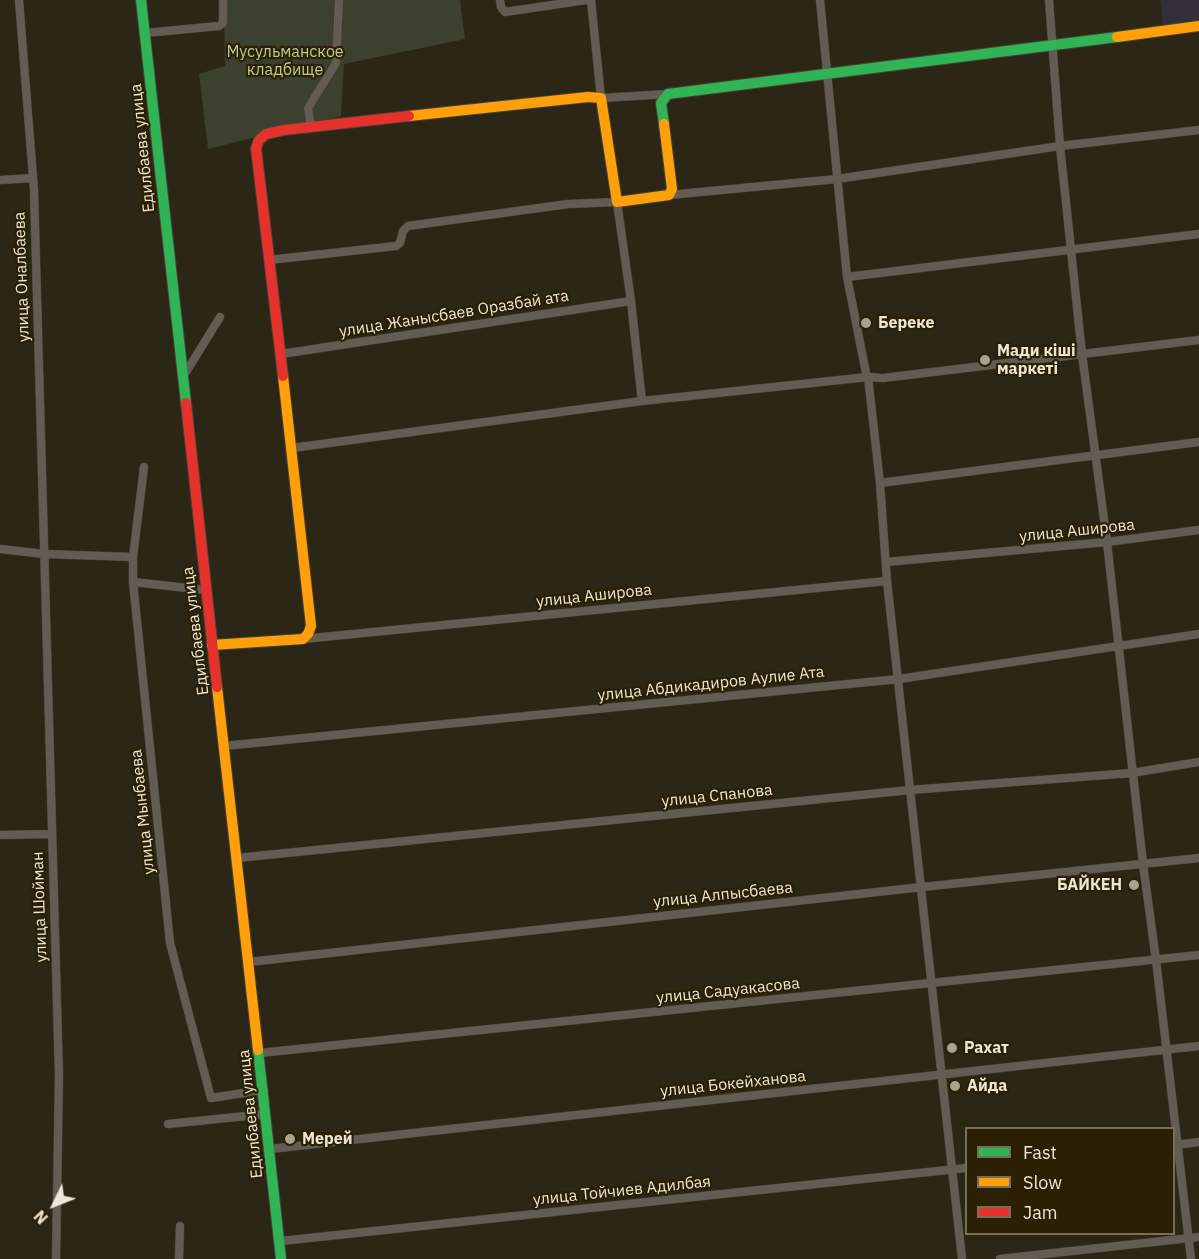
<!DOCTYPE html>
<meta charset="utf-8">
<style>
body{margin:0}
#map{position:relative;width:1199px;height:1259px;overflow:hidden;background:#2c2617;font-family:"IBM Plex Sans",sans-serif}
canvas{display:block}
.legend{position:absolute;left:965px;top:1127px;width:210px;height:108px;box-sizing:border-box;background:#2b1f04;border:2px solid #796e58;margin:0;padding:8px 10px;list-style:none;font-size:18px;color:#ede5d6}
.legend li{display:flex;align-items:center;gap:12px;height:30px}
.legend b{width:30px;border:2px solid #796e58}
.north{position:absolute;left:24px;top:1175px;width:60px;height:60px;-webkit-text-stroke:4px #2b1f04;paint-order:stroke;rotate:227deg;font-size:16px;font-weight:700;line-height:24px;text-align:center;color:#ede5d6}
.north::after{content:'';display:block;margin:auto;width:21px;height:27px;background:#ede5d6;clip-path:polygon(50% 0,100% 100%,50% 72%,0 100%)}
</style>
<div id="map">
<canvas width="1199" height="1259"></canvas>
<ul class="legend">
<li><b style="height:8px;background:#30b455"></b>Fast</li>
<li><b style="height:8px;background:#ff9f0a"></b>Slow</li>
<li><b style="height:8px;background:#e5322d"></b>Jam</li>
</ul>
<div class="north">N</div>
</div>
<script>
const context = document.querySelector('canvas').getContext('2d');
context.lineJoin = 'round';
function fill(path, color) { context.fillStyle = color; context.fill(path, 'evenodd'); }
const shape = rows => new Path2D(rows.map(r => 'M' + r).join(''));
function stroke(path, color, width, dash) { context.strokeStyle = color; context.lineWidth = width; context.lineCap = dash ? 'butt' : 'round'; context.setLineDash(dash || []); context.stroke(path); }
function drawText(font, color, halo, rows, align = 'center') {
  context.font = font + ' "IBM Plex Sans",sans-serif'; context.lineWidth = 4.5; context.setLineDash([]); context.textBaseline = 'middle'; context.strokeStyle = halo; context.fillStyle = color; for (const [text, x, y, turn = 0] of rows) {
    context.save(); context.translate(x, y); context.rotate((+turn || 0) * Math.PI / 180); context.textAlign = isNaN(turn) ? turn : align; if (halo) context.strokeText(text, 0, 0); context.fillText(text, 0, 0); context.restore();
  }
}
const commercial = shape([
 [1160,0,1199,0,1199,21,1163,25]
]);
const green = shape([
 [224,0,460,0,465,39,344,64,341,116,208,149,199,74,225,66]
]);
const street = shape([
 [19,0,34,190,59,1075,56,1259],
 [500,0,501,7,505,12,586,0],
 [591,0,601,98,668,94],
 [820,0,847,277,866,373,868,377,883,378,1199,340],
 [1049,0,1060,146,1082,354,1107,542,1143,864,1156,960,1191,1259],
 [145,33,219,26,223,23,223,0],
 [311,127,308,108,336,63,339,0],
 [0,180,33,178],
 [669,195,837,179,1060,146,1199,130],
 [269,260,396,246,400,243,403,231,408,226,568,204,617,202,631,301,642,401],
 [847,277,1199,234],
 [281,354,631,301],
 [183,377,220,317],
 [292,448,642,401,868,377,880,483,887,581,962,1259],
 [144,467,133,557,133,582,170,943,211,1098,264,1090],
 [880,483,1199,442],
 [0,549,44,554,133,557],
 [886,562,1107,542,1199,530],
 [133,582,206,590],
 [303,639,887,581],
 [224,746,899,679,1199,634],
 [0,835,52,834],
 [237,858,910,790,1132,773,1199,762],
 [249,962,922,887,1199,858],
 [260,1053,1199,955],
 [168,1124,266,1114],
 [1175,1145,1199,1142],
 [270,1149,1199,1046],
 [281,1241,966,1168],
 [179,1259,180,1226],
 [1000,1259,1199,1237]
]);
const fast = shape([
 [141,0,186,403],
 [664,124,661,103,668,94,1117,37],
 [258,1050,281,1259]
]);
const slow = shape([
 [1117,37,1199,26],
 [409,116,588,97,601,98,617,202,669,195,672,189,664,124],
 [212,645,303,639,308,634,311,626,283,376],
 [217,687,258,1050]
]);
const jam = shape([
 [283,376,256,148,259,140,266,134,284,130,409,116],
 [186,403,217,687]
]);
const markers = [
 [866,323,6,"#a9a293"],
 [985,360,6,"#a9a293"],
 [1134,885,6,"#a9a293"],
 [952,1048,6,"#a9a293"],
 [955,1086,6,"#a9a293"],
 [290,1139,6,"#a9a293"]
];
const parkNames = [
 ["Мусульманское",285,52],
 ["кладбище",285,70]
];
const streetNames = [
 ["Едилбаева улица",143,148,-96],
 ["улица Оналбаева",22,277,-92],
 ["улица Жанысбаев Оразбай ата",454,314,-9],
 ["улица Аширова",1077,531,-6],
 ["улица Аширова",594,596,-6],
 ["Едилбаева улица",196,631,-97],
 ["улица Абдикадиров Аулие Ата",711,684,-6],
 ["улица Спанова",717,796,-6],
 ["улица Мынбаева",143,812,-96],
 ["улица Алпысбаева",723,895,-6],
 ["улица Шойман",40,907,-92],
 ["улица Садуакасова",728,991,-6],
 ["улица Бокейханова",733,1084,-6],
 ["Едилбаева улица",251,1114,-96],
 ["улица Тойчиев Адилбая",622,1191,-6]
];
const poiNames = [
 ["Береке",878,323],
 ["Мади кіші",997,351],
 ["маркеті",997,369],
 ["БАЙКЕН",1122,885,"right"],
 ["Рахат",964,1048],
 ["Айда",967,1086],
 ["Мерей",302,1139]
];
fill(commercial, '#322f3b');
fill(green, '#3c402f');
stroke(street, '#484237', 9);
stroke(fast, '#484237', 12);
stroke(slow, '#484237', 12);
stroke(jam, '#484237', 12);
stroke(street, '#625c52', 8);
stroke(fast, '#30b455', 10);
stroke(slow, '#ff9f0a', 10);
stroke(jam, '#e5322d', 10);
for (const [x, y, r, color] of markers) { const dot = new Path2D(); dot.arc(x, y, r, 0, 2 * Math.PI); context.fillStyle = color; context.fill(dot); stroke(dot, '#2b1f04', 2); }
drawText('16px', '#bacb94', '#2b1f04', parkNames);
drawText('16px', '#ede5d6', '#2b1f04', streetNames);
drawText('bold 16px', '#ede5d6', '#2b1f04', poiNames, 'left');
</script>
